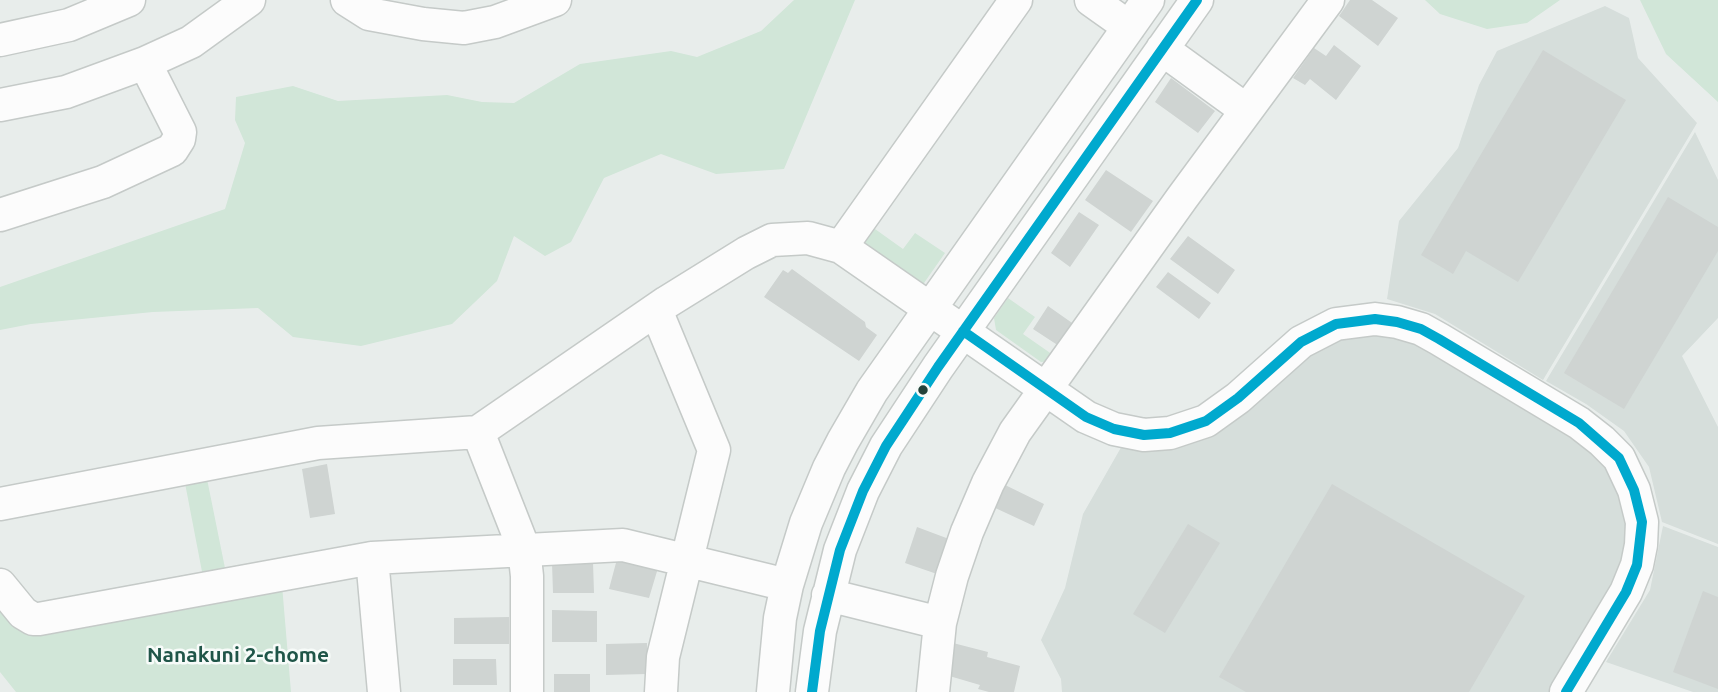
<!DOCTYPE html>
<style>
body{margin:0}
canvas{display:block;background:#e8edeb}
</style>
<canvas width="1718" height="692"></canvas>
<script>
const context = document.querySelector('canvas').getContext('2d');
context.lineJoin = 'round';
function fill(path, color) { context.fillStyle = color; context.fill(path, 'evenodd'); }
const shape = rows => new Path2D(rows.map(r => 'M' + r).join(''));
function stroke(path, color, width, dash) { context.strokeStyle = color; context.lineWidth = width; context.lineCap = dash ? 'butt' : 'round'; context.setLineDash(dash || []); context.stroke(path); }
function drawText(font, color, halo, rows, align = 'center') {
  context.font = font + ' Ubuntu,sans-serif'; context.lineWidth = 5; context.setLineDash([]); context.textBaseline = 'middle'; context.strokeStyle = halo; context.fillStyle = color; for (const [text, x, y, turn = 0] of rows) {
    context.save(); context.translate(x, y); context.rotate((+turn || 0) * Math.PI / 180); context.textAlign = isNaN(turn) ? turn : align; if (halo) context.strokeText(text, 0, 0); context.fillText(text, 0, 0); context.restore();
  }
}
const built = shape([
 [1605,6,1629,18,1638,58,1697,123,1543,380,1435,314,1387,299,1399,221,1458,148,1479,85,1497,51],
 [1695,132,1718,180,1718,318,1682,356,1718,427,1718,544,1662,522,1649,467,1624,431,1586,404,1546,381],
 [1365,332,1420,342,1602,457,1624,496,1628,546,1613,589,1552,692,1062,692,1061,679,1041,640,1065,588,1083,514,1123,444,1149,447,1327,341],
 [1663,526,1718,547,1718,692,1693,692,1606,662,1650,590]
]);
const green = shape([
 [794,0,855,0,784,169,716,174,661,154,604,178,571,242,545,256,514,236,497,281,452,324,361,346,293,337,258,308,153,312,31,324,0,330,0,287,225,209,245,143,235,120,236,97,293,86,338,101,447,95,482,102,514,103,580,64,671,51,697,57,761,31],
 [1425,0,1560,0,1527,23,1487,29,1440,14],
 [1640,0,1718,0,1718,102,1666,54],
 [868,224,903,249,915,233,945,253,924,283,914,284,862,249,860,235],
 [1008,298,1035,317,1023,334,1056,357,1053,361,1041,362,996,330,994,318],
 [206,474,227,578,204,582,184,478],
 [282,585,291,692,16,692,0,672,0,602,27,635]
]);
const building = shape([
 [1350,0,1372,0,1398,18,1378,46,1339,16],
 [1334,45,1361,66,1336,100,1310,79,1305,85,1293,78,1314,48,1326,56],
 [1543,50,1626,100,1518,282,1466,251,1453,274,1421,255],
 [1171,78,1215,111,1198,133,1155,102],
 [1106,170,1153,201,1131,232,1085,200],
 [1668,197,1718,227,1718,251,1624,409,1564,373],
 [1079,212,1099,225,1070,267,1051,253],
 [1188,236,1235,270,1218,294,1170,259],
 [792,269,865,322,866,327,877,335,859,361,764,297,783,270,788,273],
 [1168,272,1211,303,1199,319,1156,287],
 [1048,306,1075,325,1059,346,1033,329],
 [327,464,335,514,310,518,302,469],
 [1001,483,1044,504,1034,526,991,506],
 [1332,484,1525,596,1469,692,1246,692,1219,677],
 [1188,524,1220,543,1165,633,1133,614],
 [917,527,949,539,937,574,905,563],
 [617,559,658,568,649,598,609,589],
 [593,562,594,593,553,593,552,563],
 [1703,591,1718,597,1718,689,1673,672],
 [552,610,597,611,597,642,552,642],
 [509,617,509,644,454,644,454,618],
 [647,643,647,674,606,675,606,644],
 [953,643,988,652,987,657,1020,666,1014,692,989,692,978,689,980,685,946,675],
 [453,659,496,659,497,685,453,685],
 [554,674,590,674,590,692,554,692]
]);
const minor = shape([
 [347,0,369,14,423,24,464,28,495,22,555,0],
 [1091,0,1129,27],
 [0,40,69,25,129,0],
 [1162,49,1246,110],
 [0,105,66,92,145,63,191,42,249,0],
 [0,215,103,182,172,150,179,139,180,132,145,63],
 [841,247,1016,0],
 [656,310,714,450,663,657,661,692],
 [478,432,524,549,527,576,527,692],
 [0,504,318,443,478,432,667,302,746,253,772,240,808,238,841,247,1086,417,1114,429,1144,435,1170,433,1206,421,1238,398,1301,342,1336,324,1375,319,1397,322,1421,329,1439,339,1579,423,1602,441,1619,458,1634,490,1642,522,1641,545,1637,565,1626,592,1566,692],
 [372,558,384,692],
 [0,585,23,613,33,619,39,619,372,558,623,545,787,585],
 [828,595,940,623],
 [773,692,780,618,787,585,806,523,829,468,843,441,872,391,1148,0],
 [812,692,820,631,840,550,863,491,886,446,938,367,1197,0],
 [933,692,940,623,952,576,967,532,988,483,1015,432,1182,198,1328,0]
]);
const bus1 = shape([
 [963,331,1086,417,1114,429,1144,435,1170,433,1206,421,1238,398,1301,342,1336,324,1375,319,1397,322,1421,329,1439,339,1579,423,1619,458,1634,490,1642,522,1637,565,1626,592,1566,692],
 [812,692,820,631,840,550,863,491,886,446,938,367,1197,0]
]);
const markers = [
 [923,390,6,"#24423a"]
];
const neighbourhoodNames = [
 ["Nanakuni 2-chome",238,655]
];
fill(built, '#d6dedb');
fill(green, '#d1e6d8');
fill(building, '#cfd4d2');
stroke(minor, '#c5cac8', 35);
stroke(minor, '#fcfcfc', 32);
stroke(bus1, '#00a9ce', 10);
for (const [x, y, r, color] of markers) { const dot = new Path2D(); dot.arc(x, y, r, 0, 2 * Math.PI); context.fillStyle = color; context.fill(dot); stroke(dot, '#f7fbf9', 2.5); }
drawText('bold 21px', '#1f5548', '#f7fbf9', neighbourhoodNames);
</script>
